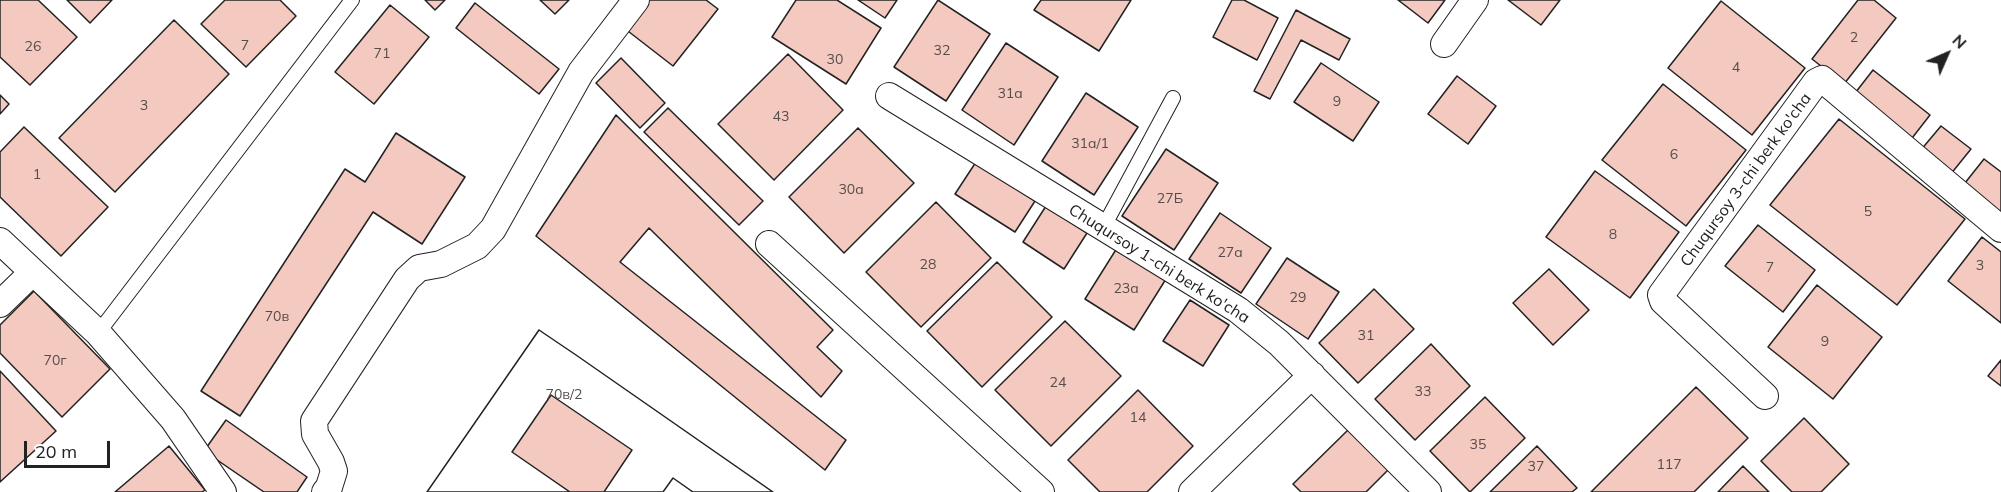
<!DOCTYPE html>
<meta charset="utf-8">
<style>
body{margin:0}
#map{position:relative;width:2001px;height:492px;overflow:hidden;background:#fff;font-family:Mulish,sans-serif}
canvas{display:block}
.north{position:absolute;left:1917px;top:24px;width:60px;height:60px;-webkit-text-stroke:4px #fff;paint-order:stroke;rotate:45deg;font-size:16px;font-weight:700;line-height:24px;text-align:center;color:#222}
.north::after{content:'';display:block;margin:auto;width:21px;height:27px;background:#222;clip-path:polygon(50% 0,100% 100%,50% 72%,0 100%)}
.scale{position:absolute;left:24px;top:441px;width:86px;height:27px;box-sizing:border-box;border:3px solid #222;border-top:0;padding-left:8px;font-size:18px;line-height:21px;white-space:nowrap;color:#222;-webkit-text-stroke:4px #fff;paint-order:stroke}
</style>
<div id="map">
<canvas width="2001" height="492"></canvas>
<div class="north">N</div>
<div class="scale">20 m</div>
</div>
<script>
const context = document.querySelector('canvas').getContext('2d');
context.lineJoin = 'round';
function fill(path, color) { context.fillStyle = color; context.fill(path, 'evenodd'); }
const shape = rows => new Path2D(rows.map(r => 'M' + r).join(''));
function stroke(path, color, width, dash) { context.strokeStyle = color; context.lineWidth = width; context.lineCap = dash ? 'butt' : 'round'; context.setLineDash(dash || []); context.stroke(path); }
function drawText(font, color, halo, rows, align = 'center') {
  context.font = font + ' Mulish,sans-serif'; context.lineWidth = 4.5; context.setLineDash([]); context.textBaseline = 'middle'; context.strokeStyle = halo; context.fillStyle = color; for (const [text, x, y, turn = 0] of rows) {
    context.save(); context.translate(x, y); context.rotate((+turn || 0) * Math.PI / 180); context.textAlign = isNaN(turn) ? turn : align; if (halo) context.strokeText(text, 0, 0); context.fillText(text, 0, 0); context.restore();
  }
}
const building = shape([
 [0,0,38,0,77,37,30,85,0,57,0,0],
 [67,0,112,0,90,23,67,0],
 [225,0,280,0,296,16,246,67,201,24,225,0],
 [425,0,445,0,435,10,425,0],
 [540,0,569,0,555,14,540,0],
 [646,0,706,0,718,9,673,66,624,28,646,0],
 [796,0,837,0,881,28,846,84,772,37,796,0],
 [858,0,897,0,885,18,858,0],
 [938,0,990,34,946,101,894,67,938,0],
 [1041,0,1131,0,1099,51,1034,10,1041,0],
 [1232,0,1244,0,1278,18,1257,60,1213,37,1232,0],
 [1398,0,1445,0,1428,23,1398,0],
 [1508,0,1560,0,1541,25,1508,0],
 [1858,0,1874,0,1896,18,1844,84,1812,59,1858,0],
 [1721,1,1805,68,1752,135,1668,68,1721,1],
 [475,3,559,69,539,94,456,28,475,3],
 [390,5,429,37,374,104,335,72,390,5],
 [1296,10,1350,39,1339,60,1301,40,1270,99,1254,91,1296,10],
 [174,20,229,74,115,192,59,138,174,20],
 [1006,43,1058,77,1014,145,962,110,1006,43],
 [788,54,843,110,774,180,718,124,788,54],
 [621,58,665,103,640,128,596,83,621,58],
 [1321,63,1379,102,1353,141,1294,102,1321,63],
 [1873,70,1930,115,1909,142,1852,97,1873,70],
 [1457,76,1496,106,1468,144,1428,114,1457,76],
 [1663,84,1746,150,1686,226,1602,160,1663,84],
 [1086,93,1138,127,1094,195,1042,161,1086,93],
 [0,95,9,104,0,114,0,95],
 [668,108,763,201,739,225,644,132,668,108],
 [616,115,833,330,817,347,842,371,821,397,649,228,620,262,846,440,825,470,536,236,616,115],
 [1839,119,1965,219,1897,305,1770,205,1839,119],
 [1941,126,1971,149,1950,175,1920,151,1941,126],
 [24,127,108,207,61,256,0,197,0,152,24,127],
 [858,128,914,183,844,253,789,197,858,128],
 [396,133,465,177,422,244,373,212,240,416,201,391,345,169,365,182,396,133],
 [1166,149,1218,183,1174,250,1122,216,1166,149],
 [1984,159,2001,172,2001,219,1961,188,1984,159],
 [976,162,1035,201,1015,232,955,194,976,162],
 [1595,171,1679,232,1630,298,1546,237,1595,171],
 [936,202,991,258,921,327,866,272,936,202],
 [1046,206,1087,233,1064,269,1023,242,1046,206],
 [1220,213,1271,248,1241,293,1189,259,1220,213],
 [1758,225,1815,270,1783,312,1725,266,1758,225],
 [1982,237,2001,252,2001,323,1948,281,1982,237],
 [1117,248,1166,279,1134,330,1085,299,1117,248],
 [1287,258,1339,292,1308,339,1256,304,1287,258],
 [997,262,1052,317,982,387,927,331,997,262],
 [1549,269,1589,310,1553,345,1513,303,1549,269],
 [1817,285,1882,337,1833,399,1768,347,1817,285],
 [1374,289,1414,329,1358,383,1319,343,1374,289],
 [34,291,110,369,62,417,0,353,0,325,34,291],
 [1190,300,1229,325,1203,366,1163,341,1190,300],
 [1065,321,1121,376,1051,446,995,390,1065,321],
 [539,330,576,355,773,492,693,492,673,478,663,492,604,492,632,450,551,395,512,452,570,492,427,492,539,330],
 [539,330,576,355,773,492,693,492,673,478,663,492,427,492,539,330],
 [1431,344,1470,386,1415,440,1375,399,1431,344],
 [2001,360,2001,386,1988,376,2001,360],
 [0,371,56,431,0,482,0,371],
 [1696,387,1748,438,1694,492,1591,492,1696,387],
 [1138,390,1193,446,1147,492,1100,492,1068,460,1138,390],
 [1485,397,1525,438,1470,492,1430,451,1485,397],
 [1804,418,1849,464,1821,492,1792,492,1761,461,1804,418],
 [226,420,307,477,297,492,264,492,204,451,226,420],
 [1348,430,1388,470,1366,492,1301,492,1293,484,1348,430],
 [169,446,205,490,202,492,115,492,169,446],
 [1537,446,1577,488,1572,492,1490,492,1537,446],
 [1743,466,1769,492,1718,492,1743,466]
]);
const service = shape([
 [1103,228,1173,98],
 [98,333,352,0]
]);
const minor = shape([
 [1444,44,1475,0],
 [889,96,1238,310,1279,343,1428,492],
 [0,241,98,333,173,419,223,492],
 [769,244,1041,492],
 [0,304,33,272],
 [1765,396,1663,301,1661,295,1816,82,1822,79,1828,84,2001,229],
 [325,492,329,487,334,471,331,462,315,434,314,421,407,279,419,268,441,264,477,246,493,229,581,72,636,0],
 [1192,492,1312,375]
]);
const numberNames = [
 ["2",1854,38],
 ["7",245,46],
 ["26",33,47],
 ["32",942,51],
 ["71",382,54],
 ["30",835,60],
 ["4",1736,68],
 ["31a",1010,94],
 ["9",1337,102],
 ["3",144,106],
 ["43",781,117],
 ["31a/1",1090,144],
 ["6",1674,155],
 ["1",37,175],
 ["30a",851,190],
 ["27Б",1170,199],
 ["5",1868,212],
 ["8",1613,235],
 ["27a",1230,253],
 ["28",928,265],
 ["3",1980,266],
 ["7",1770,268],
 ["23a",1126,289],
 ["29",1298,298],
 ["70в",277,317],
 ["31",1366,336],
 ["9",1825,342],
 ["70г",55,361],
 ["24",1058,383],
 ["33",1423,392],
 ["70в/2",564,395],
 ["14",1138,418],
 ["35",1478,445],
 ["117",1669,465],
 ["37",1536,467]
];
const streetNames = [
 ["Chuqursoy 3-chi berk ko'cha",1746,180,-54],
 ["Chuqursoy 1-chi berk ko'cha",1159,264,32]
];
fill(building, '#f3c9c0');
stroke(building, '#222', 1.5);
stroke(service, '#222', 16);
stroke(minor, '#222', 28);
stroke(service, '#fff', 14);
stroke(minor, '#fff', 26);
drawText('14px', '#564c4a', null, numberNames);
drawText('16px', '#222', '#fff', streetNames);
</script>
